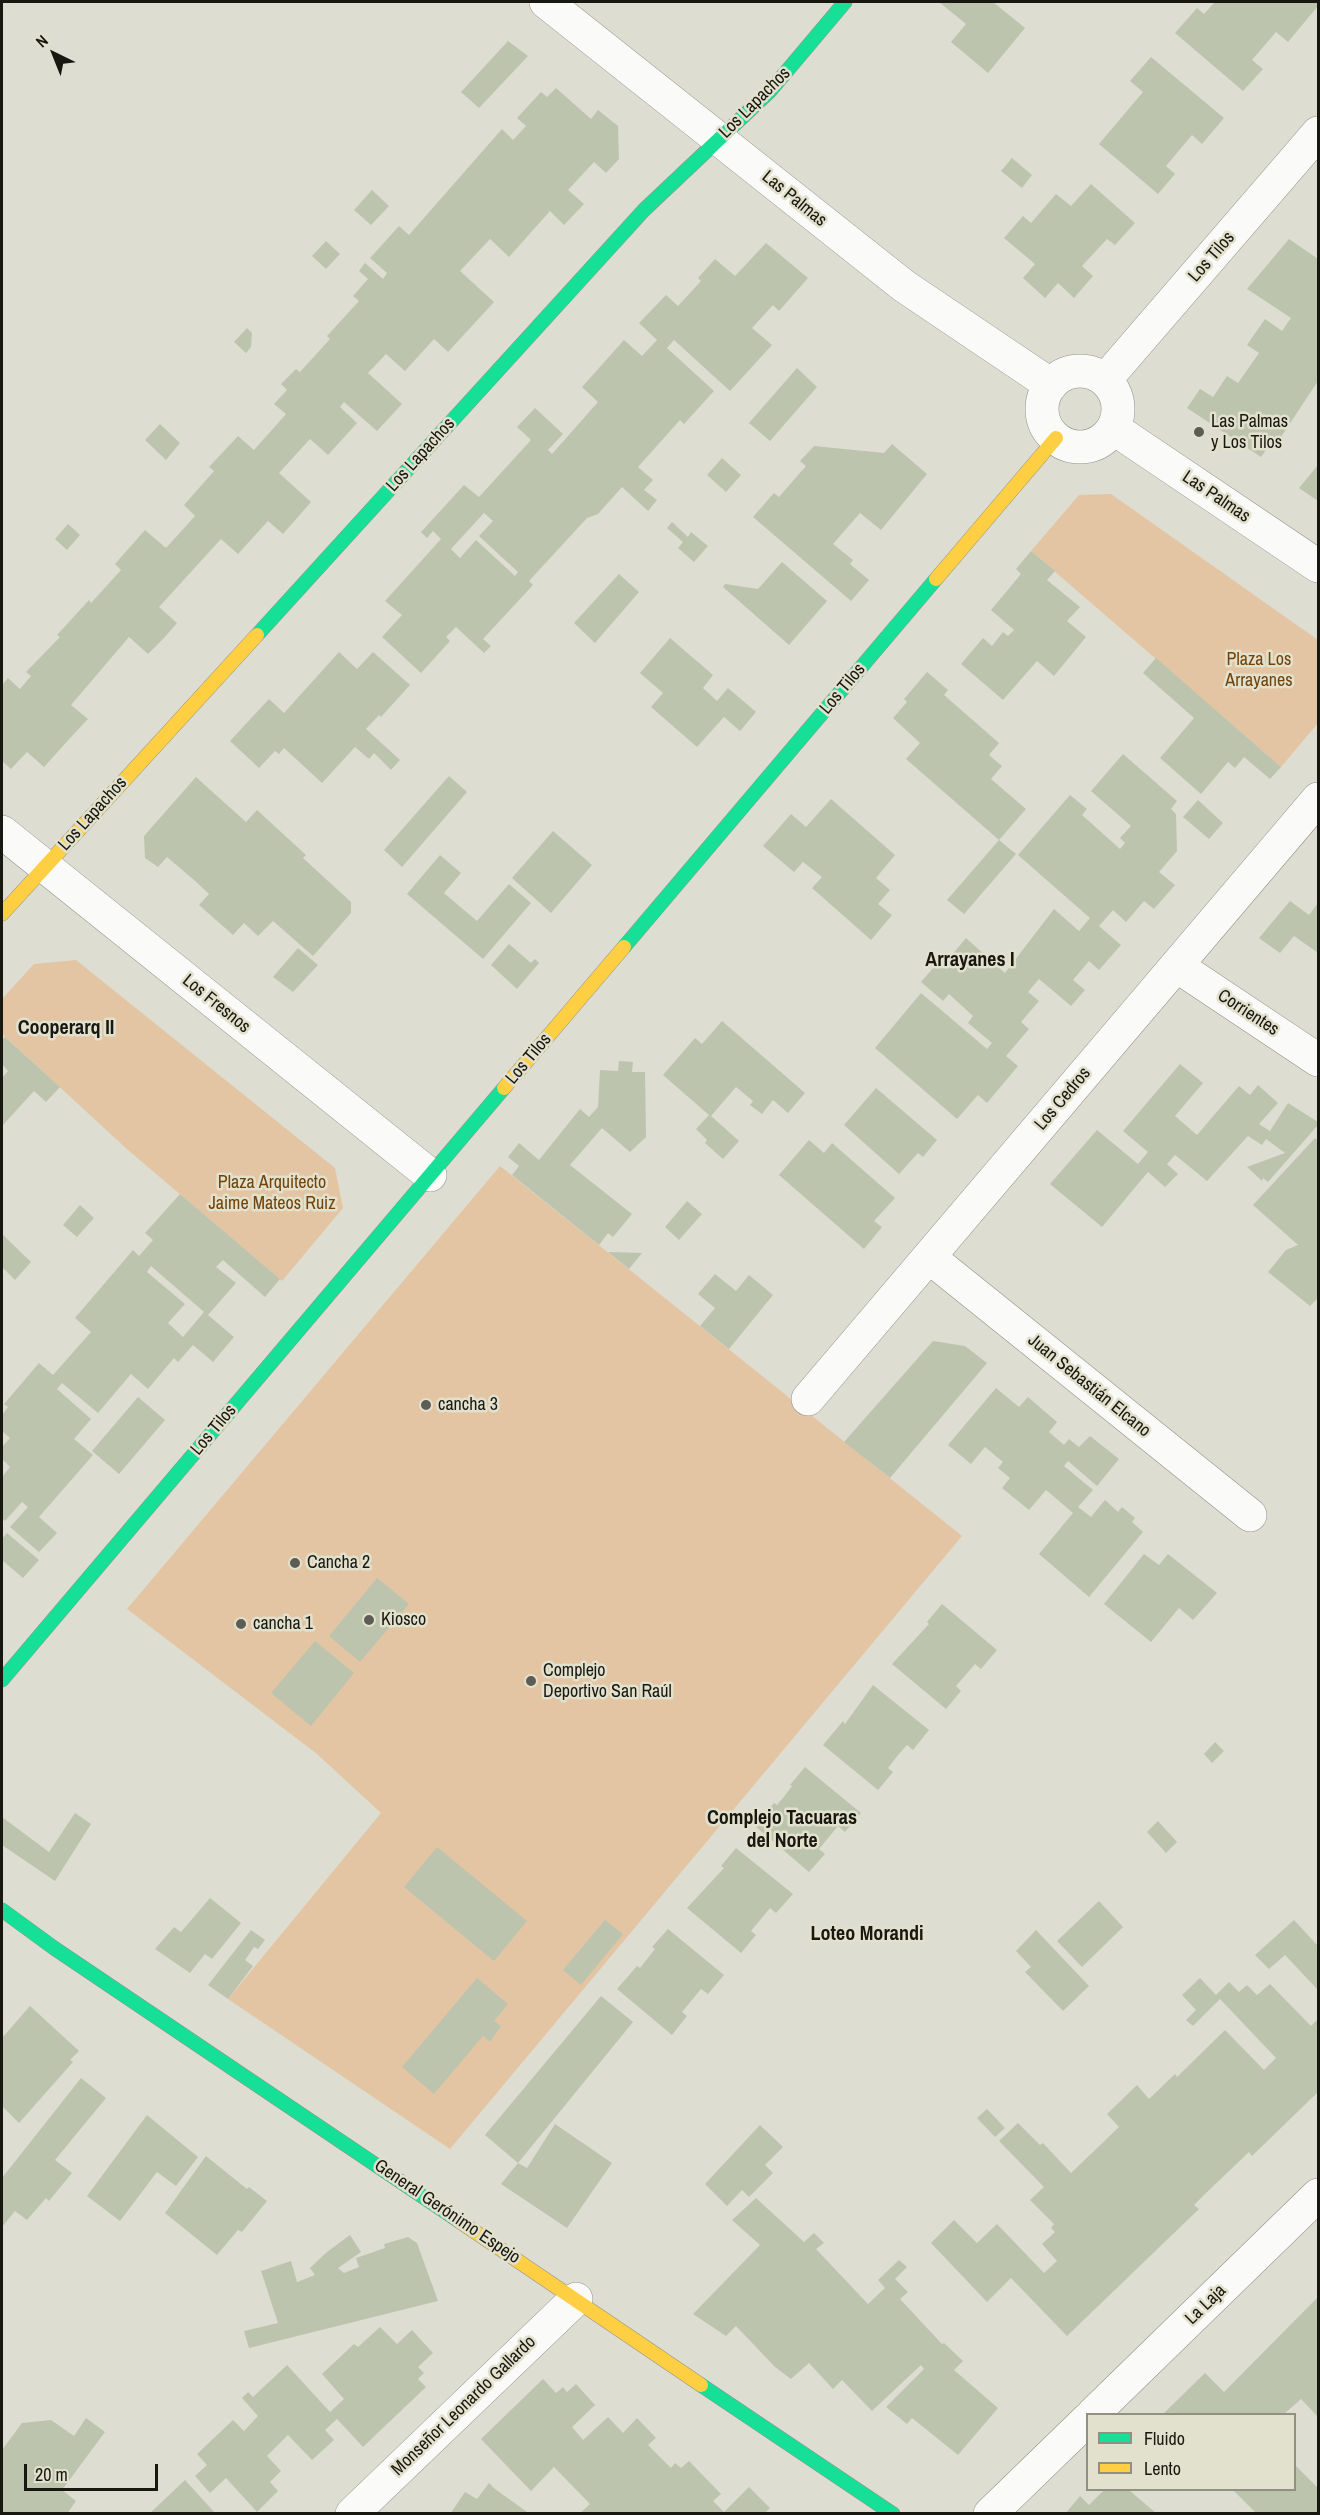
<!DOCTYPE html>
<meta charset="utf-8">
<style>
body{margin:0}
#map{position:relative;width:1320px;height:2515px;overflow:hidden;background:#ddddd2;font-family:"Archivo Narrow",sans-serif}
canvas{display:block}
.frame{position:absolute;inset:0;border:3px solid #181811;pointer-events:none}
.legend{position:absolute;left:1086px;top:2413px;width:210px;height:78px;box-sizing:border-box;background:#e2e1cd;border:2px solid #919182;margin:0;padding:8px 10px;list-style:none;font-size:18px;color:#181811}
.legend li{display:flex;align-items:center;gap:12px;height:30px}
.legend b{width:30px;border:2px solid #919182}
.north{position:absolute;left:24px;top:24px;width:60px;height:60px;-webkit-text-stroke:4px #e2e1cd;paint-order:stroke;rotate:317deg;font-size:16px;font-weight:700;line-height:24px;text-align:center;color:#181811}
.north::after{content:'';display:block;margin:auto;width:21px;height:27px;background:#181811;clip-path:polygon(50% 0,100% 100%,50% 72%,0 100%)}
.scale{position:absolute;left:24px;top:2464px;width:134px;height:27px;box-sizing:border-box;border:3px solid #181811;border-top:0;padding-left:8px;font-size:18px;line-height:21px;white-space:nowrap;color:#181811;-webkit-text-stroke:4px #e2e1cd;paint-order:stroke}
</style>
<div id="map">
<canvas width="1320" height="2515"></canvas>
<div class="frame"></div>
<ul class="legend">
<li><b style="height:8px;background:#16e098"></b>Fluido</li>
<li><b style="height:8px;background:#ffcf43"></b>Lento</li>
</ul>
<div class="north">N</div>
<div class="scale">20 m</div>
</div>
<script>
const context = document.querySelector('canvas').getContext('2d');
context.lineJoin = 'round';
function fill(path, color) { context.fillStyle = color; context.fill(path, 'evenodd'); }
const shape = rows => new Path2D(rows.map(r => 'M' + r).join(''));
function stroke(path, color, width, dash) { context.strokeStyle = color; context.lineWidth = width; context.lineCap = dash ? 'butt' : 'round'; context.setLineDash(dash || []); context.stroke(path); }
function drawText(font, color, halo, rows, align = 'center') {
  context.font = font + ' "Archivo Narrow",sans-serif'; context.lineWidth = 5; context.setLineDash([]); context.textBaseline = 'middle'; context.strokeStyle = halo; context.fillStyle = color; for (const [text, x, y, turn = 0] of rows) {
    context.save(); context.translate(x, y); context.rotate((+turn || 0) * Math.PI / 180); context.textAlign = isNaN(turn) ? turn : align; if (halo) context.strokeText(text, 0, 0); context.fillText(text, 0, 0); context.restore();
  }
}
const green = shape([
 [1111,494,1318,640,1318,723,1281,767,1031,551,1079,495],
 [76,960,335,1168,343,1208,282,1281,128,1150,2,1034,2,999,34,964],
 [500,1166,962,1536,450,2149,228,1999,381,1813,317,1754,127,1609]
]);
const building = shape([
 [939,2,993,2,1025,28,988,73,951,42,966,24],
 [1215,2,1318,2,1318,6,1288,42,1276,32,1252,60,1263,69,1243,91,1175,33,1197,8,1204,14],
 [508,41,528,56,479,108,461,92],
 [1151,57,1224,118,1202,144,1192,135,1166,166,1175,174,1158,194,1099,144,1143,92,1130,81],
 [556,88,591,119,598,110,618,126,619,159,606,173,594,162,568,190,584,204,564,225,550,211,509,257,490,239,460,271,494,302,448,352,434,339,405,371,386,354,368,373,402,404,377,431,344,402,340,407,357,423,328,455,310,439,279,473,311,502,283,534,268,521,238,554,221,539,159,607,177,623,164,638,148,654,129,637,71,705,88,719,72,736,44,767,27,752,11,769,2,761,2,685,8,678,20,689,31,676,26,672,60,637,57,635,89,600,91,603,121,570,115,564,145,530,166,548,195,516,184,505,214,471,209,467,238,436,254,450,286,414,274,404,287,390,281,384,296,369,300,372,330,339,327,336,359,301,353,296,368,279,359,271,365,263,383,279,387,273,370,258,399,226,409,235,502,129,513,140,526,126,517,118,541,92,547,97],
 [1012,158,1032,175,1022,188,1001,171],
 [1091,184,1135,223,1115,245,1107,239,1082,266,1093,276,1074,298,1058,283,1045,298,1023,278,1035,264,1004,238,1023,216,1031,223,1056,194,1071,206],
 [372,190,389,206,371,225,354,210],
 [1289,239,1318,259,1318,381,1275,446,1271,443,1261,457,1187,408,1200,389,1213,397,1227,376,1238,383,1259,353,1247,345,1265,319,1282,331,1291,318,1247,289],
 [326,241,340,254,326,269,312,256],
 [766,243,808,278,779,311,773,305,752,328,772,345,730,391,674,340,667,348,714,391,684,424,680,420,638,467,653,480,644,490,657,500,648,511,622,487,598,514,587,518,529,581,533,585,483,639,491,646,484,653,456,627,446,637,450,641,421,673,382,637,402,615,385,601,441,539,433,531,427,538,421,532,464,485,479,497,531,440,517,427,535,408,563,434,548,450,552,454,598,402,582,387,624,340,642,356,657,340,639,323,666,295,678,306,701,281,698,278,715,259,735,276],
 [484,513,493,521,479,536,518,572,515,576,476,540,460,558,451,549],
 [247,328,252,333,251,347,246,353,234,342],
 [797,368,817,387,770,441,749,423],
 [160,424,180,443,166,460,145,440],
 [892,444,927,474,881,530,860,513,833,544,853,560,850,564,869,580,851,601,753,517,774,493,779,497,806,466,800,461,814,446,884,453],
 [722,458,741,475,726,492,707,475],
 [1318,465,1318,501,1299,488],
 [672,522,688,537,691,532,708,546,694,562,678,548,683,542,667,528],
 [68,524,80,535,67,550,55,539],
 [1031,551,1055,571,1047,580,1080,607,1067,621,1086,637,1054,676,1037,661,1003,700,961,664,983,638,992,646,1003,632,1008,636,1014,630,991,610,1021,574,1016,569],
 [782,562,827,601,789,645,723,587,725,584,758,589],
 [619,574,639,592,595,643,574,623],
 [670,638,713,675,703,688,717,701,728,688,756,712,740,731,724,717,697,747,651,707,663,693,640,673],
 [339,652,357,669,373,652,410,685,381,717,379,715,366,729,400,760,391,770,374,753,369,759,355,747,322,783,284,748,279,754,275,751,259,768,230,741,269,699,284,713],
 [1156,658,1281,767,1270,779,1244,757,1235,768,1228,762,1201,794,1160,758,1194,718,1143,673],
 [927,672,948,690,944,695,999,743,989,755,1002,766,991,779,1026,809,999,840,1016,854,964,914,947,900,999,840,906,759,920,743,893,718,907,702,904,699],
 [1123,754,1177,801,1171,809,1176,814,1177,851,1159,872,1175,885,1154,909,1144,901,1126,922,1113,910,1099,926,1121,945,1099,970,1089,961,1073,980,1085,990,1071,1006,1039,979,1028,992,1039,1001,1021,1022,1029,1029,1006,1056,1018,1066,987,1103,978,1095,957,1119,875,1048,921,993,987,1049,992,1043,968,1023,973,1016,949,994,943,1001,921,982,941,959,945,963,966,938,1005,973,1054,909,1079,931,1090,918,1018,855,1070,795,1087,809,1082,815,1120,849,1125,843,1120,838,1131,826,1091,791],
 [449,776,467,792,402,867,384,850],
 [196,777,246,822,257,810,306,855,303,858,351,902,351,913,313,956,273,921,258,936,244,923,233,935,199,905,209,894,194,880,167,857,158,867,145,858,144,836],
 [831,799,895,855,876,878,890,890,878,904,892,915,871,940,812,888,822,877,803,862,794,872,763,846,791,814,806,827],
 [1198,800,1223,823,1209,839,1183,817],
 [553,831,592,865,551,913,512,878],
 [440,855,461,873,444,893,477,921,509,884,531,903,483,959,407,894],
 [1290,901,1309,915,1318,903,1318,953,1294,936,1280,953,1259,938],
 [509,944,531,963,535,959,539,963,517,989,491,965],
 [298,948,318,965,293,992,273,977],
 [722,1021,805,1093,788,1113,773,1100,762,1114,750,1105,753,1101,736,1087,711,1116,739,1141,723,1159,705,1143,707,1140,696,1129,709,1115,663,1075,695,1038,702,1044],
 [5,1037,60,1087,46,1102,34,1091,2,1126,2,1078,8,1071,2,1064,2,1040],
 [619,1061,633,1062,632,1072,645,1072,646,1137,630,1152,602,1128,570,1165,632,1214,613,1237,608,1233,599,1245,512,1175,519,1166,508,1157,519,1143,539,1160,580,1109,589,1117,598,1107,600,1070,618,1071],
 [1180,1064,1203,1083,1175,1116,1197,1135,1239,1086,1250,1095,1258,1085,1278,1103,1259,1124,1270,1131,1288,1103,1318,1122,1318,1125,1268,1182,1263,1178,1262,1181,1247,1167,1285,1153,1266,1139,1262,1145,1248,1136,1207,1181,1175,1155,1167,1164,1178,1174,1165,1187,1148,1172,1102,1227,1050,1184,1097,1130,1138,1164,1148,1152,1123,1131],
 [876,1088,937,1140,923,1157,918,1153,899,1174,844,1125],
 [1315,1138,1318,1141,1318,1298,1310,1306,1268,1272,1286,1250,1298,1245,1253,1205],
 [809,1140,824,1153,832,1143,895,1198,874,1221,882,1227,864,1249,779,1175],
 [180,1194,280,1279,265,1297,223,1260,216,1267,236,1283,208,1315,234,1337,213,1362,193,1345,178,1362,174,1358,148,1389,131,1374,98,1413,62,1383,57,1389,91,1419,74,1439,93,1455,39,1517,57,1533,39,1552,10,1527,28,1507,22,1502,5,1521,2,1518,2,1477,10,1467,2,1459,2,1447,10,1438,2,1431,2,1415,8,1407,4,1404,39,1363,53,1375,91,1332,75,1318,133,1250,139,1256,153,1240,145,1233],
 [151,1266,204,1312,183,1337,168,1323,185,1304,147,1272],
 [687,1201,702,1214,679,1240,665,1227],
 [80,1205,94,1218,77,1237,63,1225],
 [3,1235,31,1262,15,1280,2,1267],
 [608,1252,642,1253,629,1269],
 [715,1274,736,1291,749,1275,773,1295,729,1349,700,1326,715,1308,698,1294],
 [933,1341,965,1346,987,1363,890,1478,844,1442],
 [996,1388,1019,1407,1028,1397,1057,1422,1049,1432,1064,1445,1069,1439,1079,1447,1090,1436,1119,1459,1097,1486,1068,1461,1064,1466,1093,1490,1078,1507,1091,1517,1105,1500,1118,1512,1122,1507,1135,1518,1132,1522,1143,1532,1089,1597,1039,1554,1073,1513,1046,1490,1029,1510,1002,1488,1010,1478,998,1468,1003,1462,985,1447,971,1464,948,1445],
 [138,1397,165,1420,119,1474,92,1451],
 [7,1533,39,1560,23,1578,2,1560,2,1539],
 [1144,1554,1159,1565,1168,1554,1217,1593,1193,1620,1179,1608,1151,1642,1104,1604],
 [377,1578,409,1604,360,1662,329,1636],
 [942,1604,997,1650,981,1669,975,1664,956,1686,961,1691,946,1709,892,1664,929,1624,927,1622],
 [315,1641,354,1673,311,1726,271,1693],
 [873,1685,929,1730,913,1750,907,1745,898,1755,888,1768,893,1772,878,1790,823,1745,843,1721,845,1724],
 [1215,1742,1224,1751,1212,1763,1204,1754],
 [805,1767,861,1813,845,1832,838,1826,819,1849,825,1854,809,1872,755,1826,774,1803,777,1805,783,1798,792,1786,790,1785],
 [75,1813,91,1824,55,1881,2,1845,2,1817,49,1852],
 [1158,1821,1177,1842,1166,1853,1147,1832],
 [437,1847,527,1921,494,1961,404,1887],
 [736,1848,793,1894,776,1913,770,1908,751,1931,756,1935,741,1953,687,1908,724,1868,721,1866],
 [210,1898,241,1923,212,1959,205,1954,190,1973,155,1949,174,1927,181,1932],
 [1099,1901,1123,1927,1082,1967,1057,1941],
 [605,1920,623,1934,581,1985,563,1970],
 [1294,1920,1318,1946,1318,1990,1285,1955,1269,1969,1255,1955],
 [668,1929,724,1975,708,1994,701,1989,682,2012,687,2016,672,2035,617,1989,637,1966,640,1968,655,1949,652,1947],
 [251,1930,265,1940,258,1949,254,1947,245,1960,253,1966,228,1999,208,1985],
 [1036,1930,1089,1986,1063,2011,1025,1972,1031,1967,1016,1951],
 [477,1978,508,2004,494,2021,501,2026,490,2042,483,2036,434,2094,402,2067],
 [1200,1978,1216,1995,1229,1982,1239,1992,1247,1985,1257,1995,1270,1984,1311,2026,1318,2019,1318,2092,1252,2156,1249,2152,1205,2194,1194,2205,1199,2209,1067,2336,1011,2278,987,2302,931,2243,954,2220,977,2243,997,2224,1044,2273,1057,2261,1042,2244,1055,2232,1051,2228,1054,2224,1030,2200,1044,2187,999,2141,1018,2123,1040,2145,1043,2143,1071,2173,1119,2127,1107,2114,1137,2085,1149,2099,1175,2074,1177,2077,1225,2030,1264,2070,1276,2058,1220,1999,1193,2026,1186,2020,1196,2010,1182,1995],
 [601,1996,633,2022,518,2163,485,2135],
 [30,2006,79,2051,70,2060,73,2062,19,2123,2,2106,2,2038],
 [81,2078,106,2098,55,2160,72,2173,49,2201,46,2198,27,2220,15,2211,2,2227,2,2178],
 [987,2109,1005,2128,995,2137,977,2118],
 [147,2115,198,2157,176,2186,157,2172,120,2221,87,2196],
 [555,2124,612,2163,567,2228,501,2184,518,2163,527,2168],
 [760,2125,783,2147,765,2165,773,2173,749,2197,742,2190,727,2206,705,2184],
 [206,2156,247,2189,249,2187,267,2201,242,2232,238,2230,217,2255,165,2213],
 [756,2198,804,2242,814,2233,824,2243,816,2249,868,2304,885,2288,878,2280,899,2260,907,2267,895,2279,908,2292,900,2299,942,2344,944,2343,963,2361,954,2370,998,2408,958,2455,912,2418,907,2424,886,2407,924,2369,921,2365,872,2411,842,2380,833,2389,809,2363,791,2379,775,2367,736,2326,726,2336,693,2314,760,2245,732,2220],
 [350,2235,361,2252,338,2268,344,2273,359,2267,356,2258,385,2248,384,2244,408,2237,417,2243,438,2301,249,2348,244,2331,278,2323,261,2271,291,2261,297,2282,315,2275,310,2268,327,2252],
 [1318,2297,1318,2417,1301,2399,1284,2414,1163,2414,1205,2373,1224,2392],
 [380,2327,397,2344,412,2330,433,2353,418,2367,424,2373,418,2379,426,2387,363,2447,337,2419,325,2430,334,2440,312,2460,288,2435,267,2456,281,2471,270,2482,278,2491,257,2512,226,2478,210,2493,195,2476,207,2465,197,2454,233,2420,244,2431,258,2416,242,2398,248,2392,253,2397,287,2365,330,2412,344,2399,322,2374,354,2344,358,2347],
 [543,2379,556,2393,563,2387,567,2392,576,2384,595,2405,572,2427,583,2440,608,2417,623,2433,637,2418,656,2438,648,2445,671,2468,675,2463,681,2468,689,2461,721,2494,713,2501,724,2512,749,2487,770,2508,764,2514,579,2514,590,2504,554,2467,531,2491,481,2439],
 [86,2418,105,2432,62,2490,76,2501,67,2514,2,2514,2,2450,22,2423,51,2420,74,2436],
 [1294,2464,1318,2488,1318,2514,1257,2514,1233,2490,1294,2490],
 [185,2480,216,2514,149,2514],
 [489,2483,495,2489,530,2514,450,2514,465,2492,477,2499],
 [1104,2490,1129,2490,1157,2514,1065,2514,1080,2496,1089,2505]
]);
const street = shape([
 [546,2,904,286,1051,385],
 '1042 409a38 38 0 1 1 76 0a38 38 0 1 1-76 0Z',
 [1105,380,1318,133],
 [1113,428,1318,566],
 [2,832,430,1175],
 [1177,966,1318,1060],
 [929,1257,1250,1515],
 [808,1399,1318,799],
 [1093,2414,1318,2195],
 [352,2514,576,2299],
 [990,2514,1088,2419]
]);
const fast = shape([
 [257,635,644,210,770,91,845,2],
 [624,947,936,579],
 [2,1680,504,1088],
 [2,1910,54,1948,459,2221],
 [701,2385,893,2514]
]);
const slow = shape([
 [936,579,1056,438],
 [2,914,257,635],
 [504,1088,624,947],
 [459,2221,701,2385]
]);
const markers = [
 [1199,432,6,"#5d5d55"],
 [426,1405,6,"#5d5d55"],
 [295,1563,6,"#5d5d55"],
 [369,1620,6,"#5d5d55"],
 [241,1624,6,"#5d5d55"],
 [531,1681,6,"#5d5d55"]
];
const streetNames = [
 ["Los Lapachos",755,103,-45],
 ["Las Palmas",794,199,39],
 ["Los Tilos",1212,257,-49],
 ["Los Lapachos",421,455,-48],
 ["Las Palmas",1216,497,34],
 ["Los Tilos",843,689,-50],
 ["Los Lapachos",93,814,-48],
 ["Los Fresnos",216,1004,39],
 ["Corrientes",1248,1013,33],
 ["Los Tilos",529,1059,-50],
 ["Los Cedros",1063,1099,-50],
 ["Juan Sebastián Elcano",1089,1386,39],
 ["Los Tilos",214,1430,-50],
 ["General Gerónimo Espejo",447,2212,34],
 ["La Laja",1206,2305,-44],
 ["Monseñor Leonardo Gallardo",464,2406,-44]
];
const poiNames = [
 ["Las Palmas",1211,422],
 ["y Los Tilos",1211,443],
 ["cancha 3",438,1405],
 ["Cancha 2",307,1563],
 ["Kiosco",381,1620],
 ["cancha 1",253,1624],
 ["Complejo",543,1671],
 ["Deportivo San Raúl",543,1692]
];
const parkNames = [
 ["Plaza Los",1259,660],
 ["Arrayanes",1259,681],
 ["Plaza Arquitecto",272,1183],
 ["Jaime Mateos Ruiz",272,1204]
];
const neighbourhoodNames = [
 ["Arrayanes I",970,961],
 ["Cooperarq II",66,1029],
 ["Complejo Tacuaras",782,1819],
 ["del Norte",782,1842],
 ["Loteo Morandi",867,1935]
];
fill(green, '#e4c5a3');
fill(building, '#bdc4ae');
stroke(street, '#92928a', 34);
stroke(fast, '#92928a', 15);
stroke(slow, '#92928a', 15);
stroke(street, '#fafaf8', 33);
stroke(fast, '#16e098', 14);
stroke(slow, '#ffcf43', 14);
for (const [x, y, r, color] of markers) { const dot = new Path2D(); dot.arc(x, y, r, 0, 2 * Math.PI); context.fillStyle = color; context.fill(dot); stroke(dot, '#e2e1cd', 2); }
drawText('18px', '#181811', '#e2e1cd', streetNames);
drawText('18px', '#181811', '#e2e1cd', poiNames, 'left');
drawText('18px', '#71430a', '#e2e1cd', parkNames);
drawText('bold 20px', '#181811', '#e2e1cd', neighbourhoodNames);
</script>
